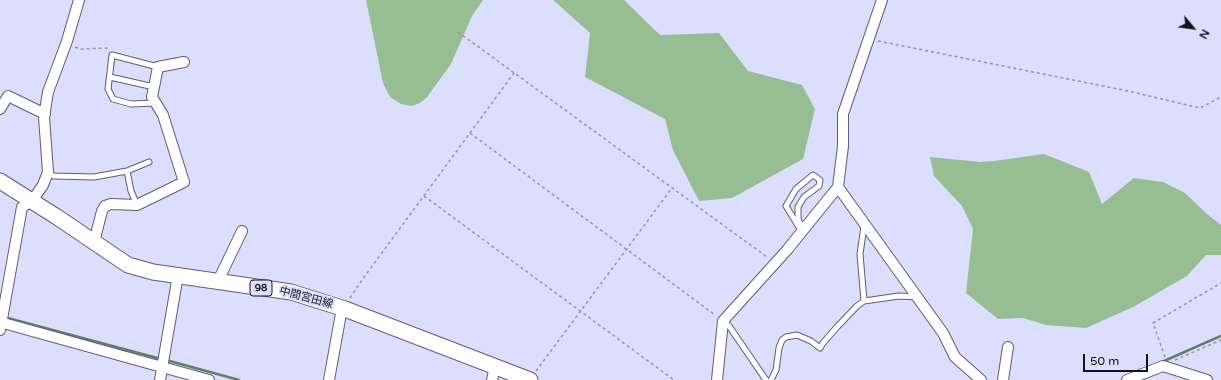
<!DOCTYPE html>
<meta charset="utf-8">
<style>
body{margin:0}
#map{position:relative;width:1221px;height:380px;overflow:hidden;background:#dbdffd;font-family:"Varela Round",sans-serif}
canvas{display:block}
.north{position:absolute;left:1173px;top:8px;width:40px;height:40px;-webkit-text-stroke:3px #dbdffd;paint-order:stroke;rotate:119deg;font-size:11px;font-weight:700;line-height:16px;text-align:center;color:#11121c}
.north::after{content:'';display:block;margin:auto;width:14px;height:18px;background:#11121c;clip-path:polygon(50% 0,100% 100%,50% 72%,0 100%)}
.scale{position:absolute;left:1083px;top:354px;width:65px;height:18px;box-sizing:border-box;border:2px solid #11121c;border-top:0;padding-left:5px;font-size:12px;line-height:14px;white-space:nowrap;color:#11121c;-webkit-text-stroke:3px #dbdffd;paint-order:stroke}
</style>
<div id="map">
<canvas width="1221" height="380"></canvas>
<div class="north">N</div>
<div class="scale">50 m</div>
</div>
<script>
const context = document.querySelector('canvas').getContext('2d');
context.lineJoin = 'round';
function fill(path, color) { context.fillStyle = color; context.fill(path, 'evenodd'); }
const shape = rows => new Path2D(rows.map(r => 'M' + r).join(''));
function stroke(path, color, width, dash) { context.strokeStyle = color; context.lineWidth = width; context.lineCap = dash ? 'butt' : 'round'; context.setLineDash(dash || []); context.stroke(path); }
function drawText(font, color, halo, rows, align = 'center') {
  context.font = font + ' "Varela Round","Noto Sans JP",sans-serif'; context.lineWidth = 4; context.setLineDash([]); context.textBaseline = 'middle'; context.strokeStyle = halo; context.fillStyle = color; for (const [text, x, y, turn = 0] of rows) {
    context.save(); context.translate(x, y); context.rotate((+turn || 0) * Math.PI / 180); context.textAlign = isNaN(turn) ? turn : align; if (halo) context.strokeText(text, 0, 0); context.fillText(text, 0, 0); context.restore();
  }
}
const forest = shape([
 [366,0,483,0,472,16,451,64,427,97,420,103,411,106,401,104,390,97,383,83],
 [553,0,624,0,660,35,719,33,748,71,802,85,815,109,803,159,732,198,699,201,673,150,665,119,585,77,590,33],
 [1044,154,1089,172,1102,204,1134,178,1163,182,1185,193,1207,214,1221,225,1221,255,1206,255,1187,276,1133,307,1086,328,1046,325,1023,318,998,319,966,293,973,229,962,206,934,176,930,157,980,162,994,161]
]);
const stream = shape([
 [4,317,161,359],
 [166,360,239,380],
 [1164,361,1221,336]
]);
const path = shape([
 [458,32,767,257],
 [878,41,1128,91,1200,108,1221,97],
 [75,47,81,49,109,48],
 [470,133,715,315],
 [424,196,674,380],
 [350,298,362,280,514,73],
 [1165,357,1153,323,1221,283],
 [1175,360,1221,340],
 [536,371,672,188]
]);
const lane = shape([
 [110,77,154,87],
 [155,103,131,104,113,99,108,89,112,55,158,67],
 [127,171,131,191,137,205],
 [47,173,54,176,94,177,127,171,149,162],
 [802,232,786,206,796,189,813,175,820,180,819,186,804,197,798,207,798,217,799,222,805,228],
 [864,301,860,254,864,226],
 [723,321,729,326,766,380],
 [771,380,776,370,779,348,782,340,786,337,797,335,811,341,820,348,823,343,837,327,857,306,864,301,899,296,917,297]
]);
const street = shape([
 [0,109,8,96,45,114],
 [838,187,943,333,955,357,981,380],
 [94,242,102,211,105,206,111,204,137,205,184,182,163,115,152,97,158,67,184,62],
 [218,281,242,231],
 [0,322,209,380],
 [0,330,22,207,32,201,43,185,48,172,44,117,48,92,67,41,79,0],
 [160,380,178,275],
 [329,380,342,308],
 [492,380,495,366],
 [717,380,723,321,787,250,838,187,843,146,843,114,882,0],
 [1003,380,1008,347],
 [1127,380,1163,366,1207,380]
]);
const primary = shape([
 [0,181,57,217,128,265,153,272,291,292,345,309,530,380]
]);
const shields = [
 [261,288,22]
];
const shieldNames = [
 ["98",261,288]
];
const streetNames = [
 ["中間宮田線",306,298,15]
];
fill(forest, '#97bd93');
stroke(stream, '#647e64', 2.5);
stroke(lane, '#5b5e78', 7);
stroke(street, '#5b5e78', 12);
stroke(primary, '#5b5e78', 17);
stroke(path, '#9194aa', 1.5, [3, 3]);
stroke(lane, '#fff', 5);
stroke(street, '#fff', 10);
stroke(primary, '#fff', 15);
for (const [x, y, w] of shields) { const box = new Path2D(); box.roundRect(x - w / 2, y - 8, w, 16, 3); context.fillStyle = '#dbdffd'; context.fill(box); stroke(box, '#11121c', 1); }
drawText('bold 10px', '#11121c', null, shieldNames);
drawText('11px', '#11121c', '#dbdffd', streetNames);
</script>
